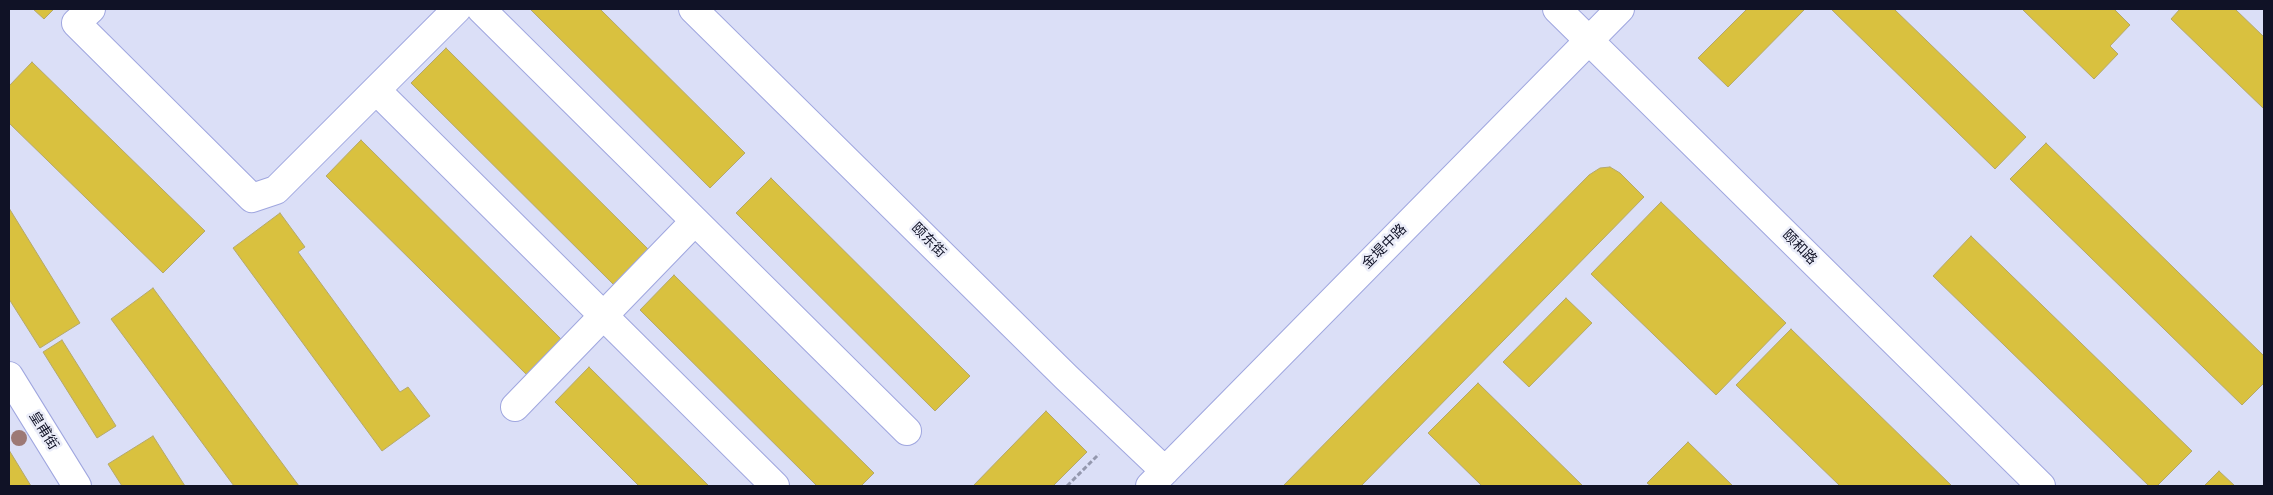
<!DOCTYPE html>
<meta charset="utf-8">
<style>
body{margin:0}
#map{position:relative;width:2273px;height:495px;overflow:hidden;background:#dbdff7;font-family:Jost,sans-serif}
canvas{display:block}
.frame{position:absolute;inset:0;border:10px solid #101226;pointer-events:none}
</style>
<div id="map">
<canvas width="2273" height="495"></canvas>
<div class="frame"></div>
</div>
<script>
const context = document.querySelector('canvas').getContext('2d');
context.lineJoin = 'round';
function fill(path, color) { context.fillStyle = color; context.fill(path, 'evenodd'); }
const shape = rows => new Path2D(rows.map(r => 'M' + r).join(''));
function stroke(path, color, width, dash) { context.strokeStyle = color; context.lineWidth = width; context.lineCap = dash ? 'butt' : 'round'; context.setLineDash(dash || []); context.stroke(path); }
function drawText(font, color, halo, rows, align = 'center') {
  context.font = font + ' Jost,"Noto Sans SC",sans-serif'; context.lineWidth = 5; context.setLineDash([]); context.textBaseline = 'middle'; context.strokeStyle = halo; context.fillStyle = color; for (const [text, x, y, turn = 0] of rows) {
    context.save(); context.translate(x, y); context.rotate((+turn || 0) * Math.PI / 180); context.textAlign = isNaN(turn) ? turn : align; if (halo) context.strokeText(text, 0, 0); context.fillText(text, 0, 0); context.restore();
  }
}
const building = shape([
 [33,9,54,9,44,19,33,9],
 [530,9,600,9,745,153,710,188,530,9],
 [1747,9,1805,9,1728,87,1698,58,1747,9],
 [1831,9,1894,9,2026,137,1995,169,1831,9],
 [2022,9,2114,9,2130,25,2110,46,2118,54,2094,79,2022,9],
 [2180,9,2235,9,2264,37,2264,109,2171,19,2180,9],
 [446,48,649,250,614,285,411,83,446,48],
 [32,62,205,231,163,273,9,123,9,86,32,62],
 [361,140,564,342,529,377,326,176,361,140],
 [2046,143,2264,356,2264,383,2242,405,2010,179,2046,143],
 [1610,167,1620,173,1644,197,1361,486,1283,486,1589,175,1600,168,1610,167],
 [771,178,970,376,935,411,736,213,771,178],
 [1661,202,1786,323,1716,395,1591,274,1661,202],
 [9,208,80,323,40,348,9,299,9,208],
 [280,213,305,247,298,252,400,392,408,387,430,416,382,451,233,248,280,213],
 [1971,236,2192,451,2157,486,2149,486,1933,276,1971,236],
 [674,275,874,473,861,486,817,486,640,310,674,275],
 [153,288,299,486,234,486,111,319,153,288],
 [1566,298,1592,323,1529,387,1503,362,1566,298],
 [1791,329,1952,486,1840,486,1736,385,1791,329],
 [62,340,116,426,97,438,43,352,62,340],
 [589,367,709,486,639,486,555,402,589,367],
 [1478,383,1583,486,1482,486,1428,433,1478,383],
 [1046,411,1087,452,1053,486,973,486,1046,411],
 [153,436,185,486,122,486,108,464,153,436],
 [1688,442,1733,486,1651,486,1647,483,1688,442],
 [9,450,31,486,9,486,9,450],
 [2219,471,2235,486,2204,486,2219,471]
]);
const path = shape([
 [1067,486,1099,454]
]);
const minor = shape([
 [91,9,76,23,252,198,276,190,457,9],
 [481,9,907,431],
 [693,9,1066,377,1165,471],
 [1557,9,2041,486],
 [376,90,775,486],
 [9,376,77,486],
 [515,407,695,221],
 [1150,486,1620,9]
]);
const trees = [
 [19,438]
];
const streetNames = [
 ["颐东街",928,241,45],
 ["金堤中路",1385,247,-45],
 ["颐和路",1799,248,45],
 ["皇甫街",43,431,58]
];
fill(building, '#d9c13f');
stroke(building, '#b4a86b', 1);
stroke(minor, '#9fa6df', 30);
stroke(path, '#9498ae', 3, [5, 2.5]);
stroke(minor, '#fff', 28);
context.fillStyle = '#9d7976';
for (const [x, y] of trees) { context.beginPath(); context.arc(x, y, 8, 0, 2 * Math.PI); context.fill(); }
drawText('14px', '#101226', '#ebedf9', streetNames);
</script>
